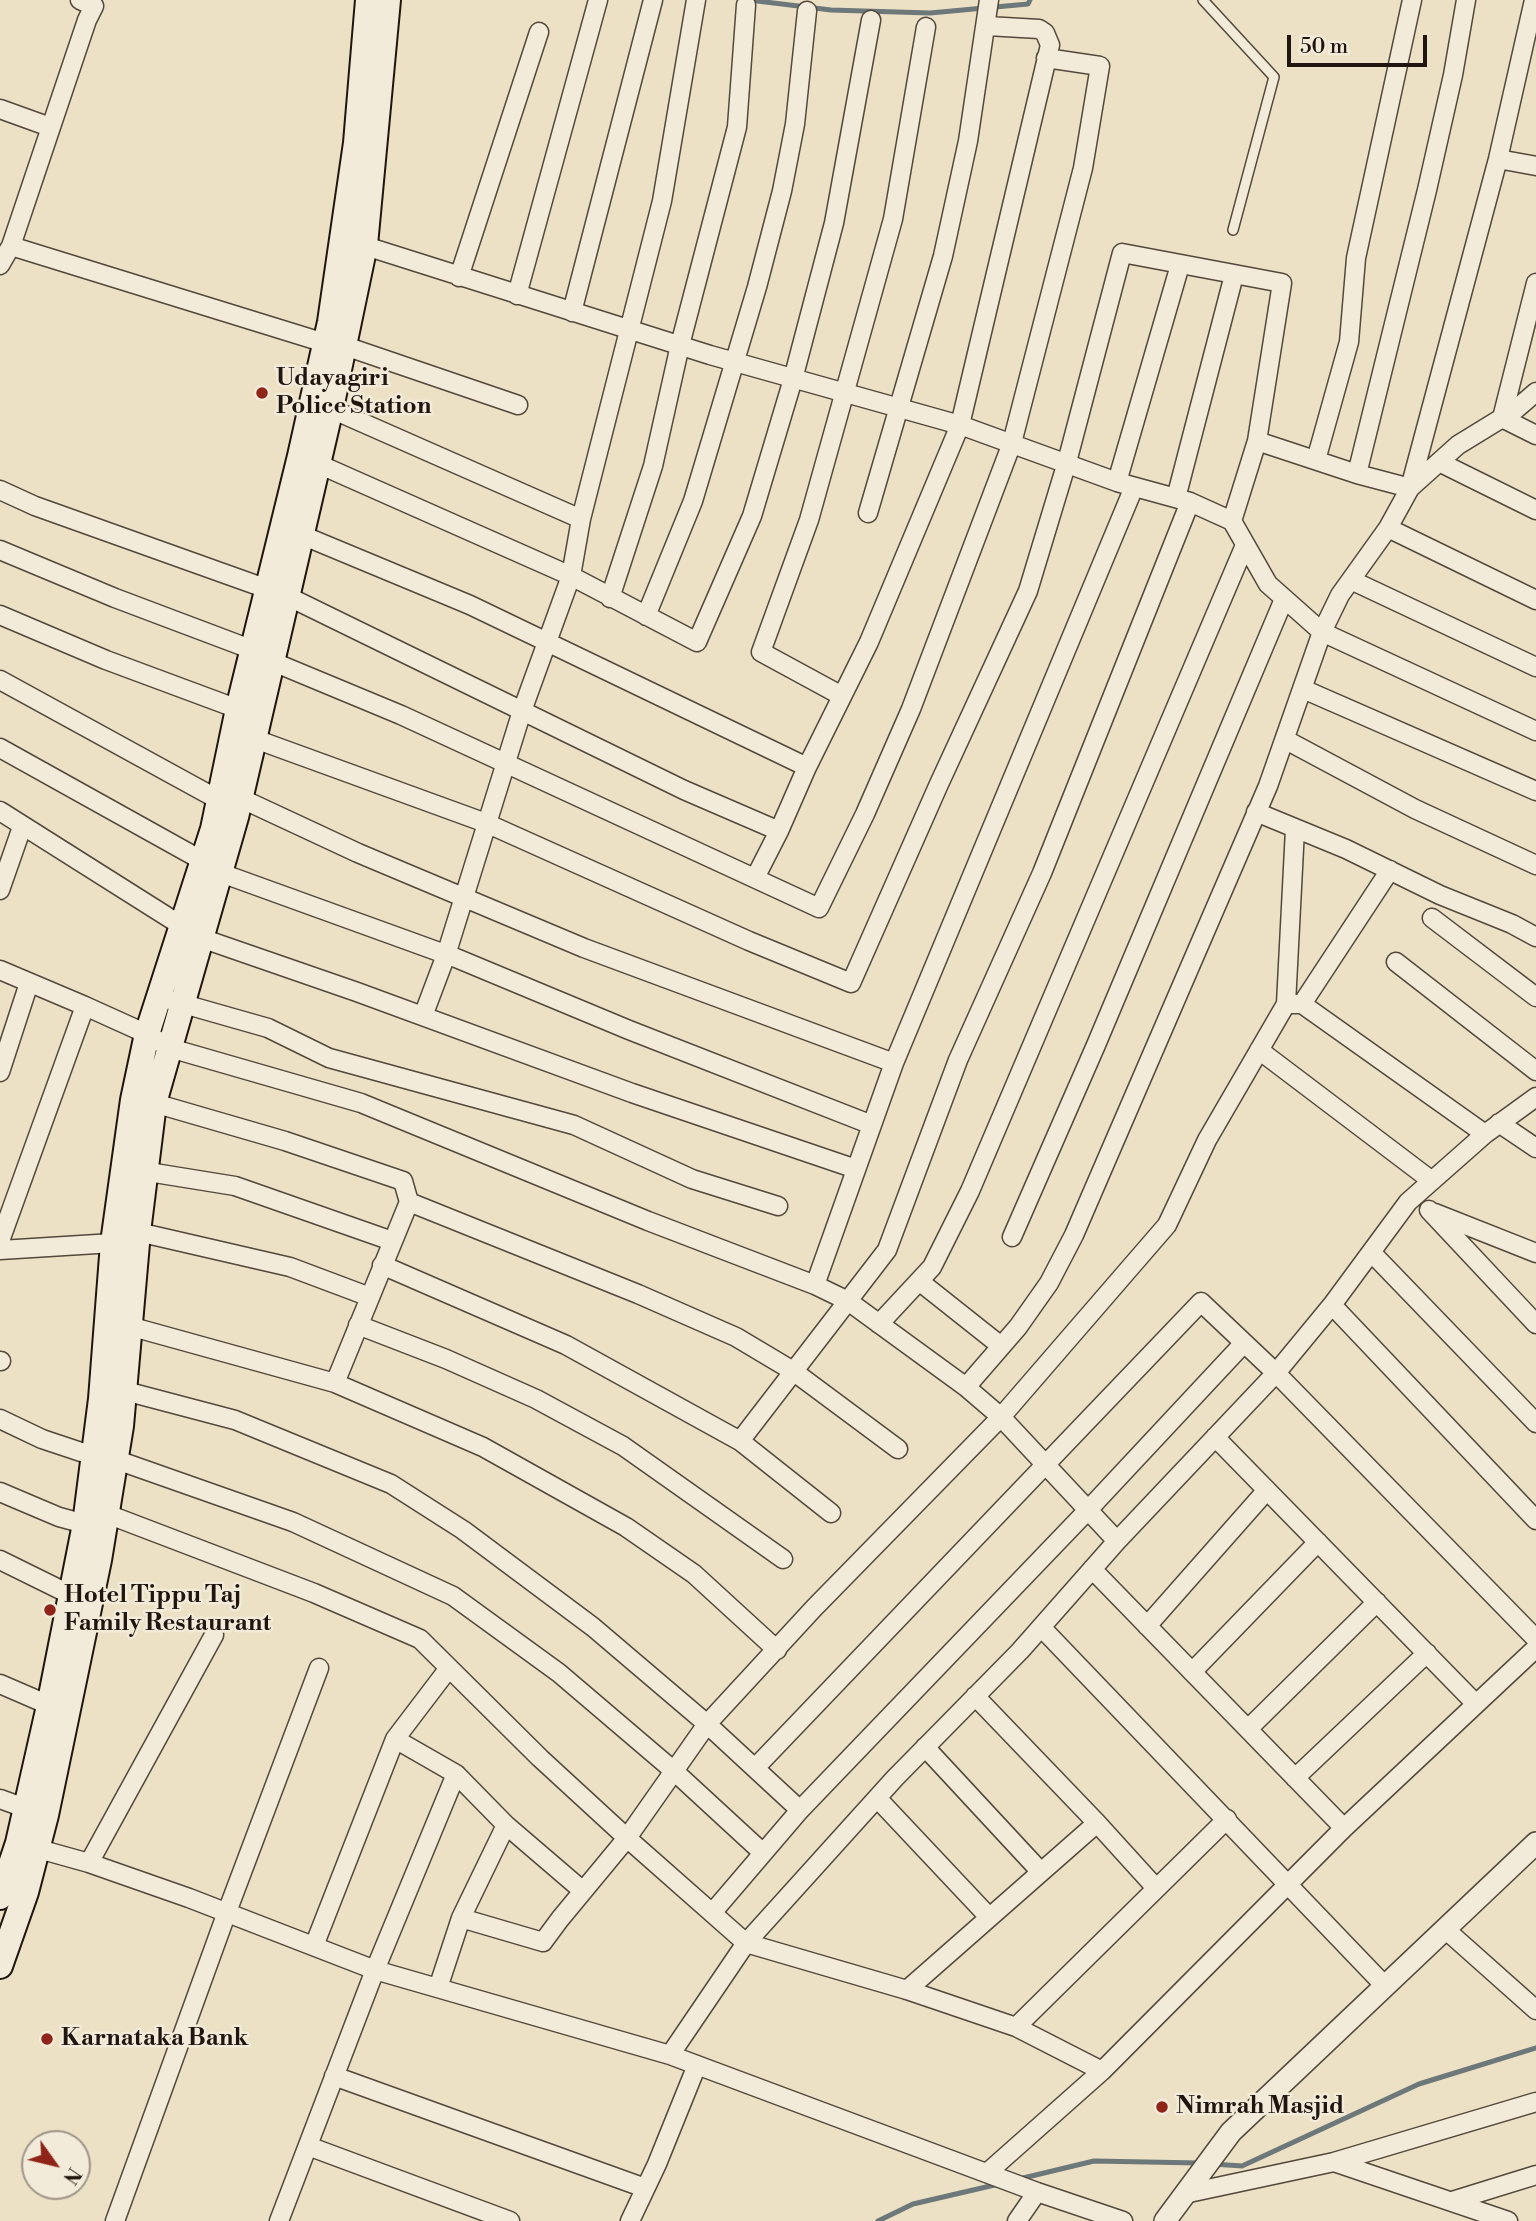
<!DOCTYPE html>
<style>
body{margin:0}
#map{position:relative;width:1536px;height:2221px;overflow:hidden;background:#ece0c5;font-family:"Libre Bodoni",serif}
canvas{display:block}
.north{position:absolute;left:21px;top:2130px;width:70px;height:70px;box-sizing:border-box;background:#f3ebd9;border:2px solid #9f9588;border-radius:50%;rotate:124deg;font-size:19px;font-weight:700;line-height:28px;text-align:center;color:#20150f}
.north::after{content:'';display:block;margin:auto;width:24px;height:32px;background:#8f2418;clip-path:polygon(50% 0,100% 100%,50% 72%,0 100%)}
.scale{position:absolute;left:1287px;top:35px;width:140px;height:32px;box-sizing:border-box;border:4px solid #20150f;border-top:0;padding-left:9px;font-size:21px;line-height:24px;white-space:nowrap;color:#20150f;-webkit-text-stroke:5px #f3ebd9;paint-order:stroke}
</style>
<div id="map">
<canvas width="1536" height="2221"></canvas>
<div class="north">N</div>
<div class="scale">50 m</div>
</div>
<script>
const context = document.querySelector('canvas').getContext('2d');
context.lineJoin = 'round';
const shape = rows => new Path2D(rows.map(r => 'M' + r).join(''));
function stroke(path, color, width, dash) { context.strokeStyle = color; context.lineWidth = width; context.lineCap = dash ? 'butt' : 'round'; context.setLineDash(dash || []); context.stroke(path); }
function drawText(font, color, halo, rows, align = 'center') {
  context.font = font + ' "Libre Bodoni",serif'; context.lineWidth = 5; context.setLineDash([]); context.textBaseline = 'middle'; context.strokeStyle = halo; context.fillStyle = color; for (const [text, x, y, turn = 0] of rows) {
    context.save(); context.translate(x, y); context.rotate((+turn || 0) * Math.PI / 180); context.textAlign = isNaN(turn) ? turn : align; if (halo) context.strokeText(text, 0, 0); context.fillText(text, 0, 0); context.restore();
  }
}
const stream = shape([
 [749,0,831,10,930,13,1028,4,1030,0],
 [1213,2164,1242,2166,1419,2084,1536,2048],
 [1019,2179,1094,2161,1199,2163],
 [878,2221,913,2204,999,2184]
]);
const service = shape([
 [1203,0,1274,77,1233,230]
]);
const minor = shape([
 [0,109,50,127],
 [1498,159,1536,166],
 [356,243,710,355,960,425,1117,482,1190,502,1232,521,1268,584,1322,632,1536,731],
 [11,246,325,343,345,346,518,405],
 [0,265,11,246,87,20,94,6,80,0],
 [459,277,539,32],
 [1536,283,1502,418,1536,435],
 [517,295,598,0],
 [572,312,653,0],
 [320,404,581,519],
 [1257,441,1357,474,1410,488],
 [307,459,571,576,697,642,752,516,793,379,834,223,871,20],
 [1316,460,1349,342,1356,258,1412,0],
 [1439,462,1536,510],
 [1357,474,1427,190,1453,75,1466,0],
 [1117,482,1180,265],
 [1410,488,1458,445,1515,410,1536,392],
 [0,490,35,506,287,596,684,790,779,831],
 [1176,498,1234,275],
 [868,513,943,256,968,141,989,0],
 [1388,528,1536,600],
 [292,531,470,605,807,767],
 [0,550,115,598,253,650,271,661,401,715,819,908,865,814,911,709,1012,443,1083,168,1100,66,1046,58],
 [1351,580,1536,667],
 [610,598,653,466,680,345,737,127,746,5],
 [0,615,106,660,238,709,249,711],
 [646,616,693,501,757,287,782,191,795,124,807,11],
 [0,680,219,800,240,798,358,853,584,948,894,1063],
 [1303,689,1536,791],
 [842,696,761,652,809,520,893,219,926,27],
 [244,735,486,823,749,941,851,983,939,784,1028,591,1067,462,1122,253,1282,283,1257,441,1232,521],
 [1286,740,1415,809,1536,865],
 [0,748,203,861],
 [0,811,201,938,357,992,632,1093,856,1169],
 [1256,812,1346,849,1440,895,1512,924,1536,937],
 [221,873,456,958,629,1030,872,1125],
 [755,878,779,831,807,767,869,642,960,425,1050,45,1045,33,1039,29,987,26],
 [0,890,22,827],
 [1432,918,1536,997],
 [1396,962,1536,1071],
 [0,970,85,1006,147,1034,170,1048,361,1103,648,1221,815,1285,848,1301,966,1387,1001,1417,1117,1541],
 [173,1001,268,1028,329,1058,574,1125,692,1179,778,1206],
 [1291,1004,1302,1004,1390,870],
 [1302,1004,1485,1134],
 [423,1016,446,955,522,711,571,576,581,519,662,201,696,0],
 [1259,1050,1432,1181],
 [0,1072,29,983],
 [143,1101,154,1103,285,1141,403,1181,409,1202,335,1383],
 [1499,1123,1536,1148],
 [136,1170,235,1186,392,1241],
 [409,1202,638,1294,736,1337,793,1371,898,1449],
 [1429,1210,1536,1324],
 [1435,1213,1536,1253],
 [1012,1237,1096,1045,1284,599],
 [0,1241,85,1006],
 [0,1250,113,1243,138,1232,290,1267,370,1297],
 [1371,1252,1536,1423],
 [382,1265,566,1345,740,1441,831,1513],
 [919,1281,1001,1346],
 [815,1285,894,1063,1134,487],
 [1332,1305,1536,1520],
 [879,1324,932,1267,970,1191,1245,545],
 [358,1325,446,1359,536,1399,623,1446,783,1559],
 [121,1326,129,1326,335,1383,483,1447,626,1527,694,1574,777,1650],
 [0,1361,1,1361],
 [966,1387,1018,1327,1049,1283,1074,1235,1268,786,1322,632,1340,595,1388,528,1410,488,1498,159,1534,0],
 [113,1395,125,1391,235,1420,391,1484,463,1530,593,1627,707,1724,800,1810],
 [0,1419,42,1439,81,1452,114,1459,293,1522,453,1596,559,1673,674,1771,763,1853],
 [1215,1437,1476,1704],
 [740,1441,887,1250,958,1060,1042,873,1190,502],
 [0,1492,59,1517,85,1524,107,1514,314,1593,420,1639,540,1758,627,1838,746,1943,907,1990,1016,2027,1102,2071],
 [0,1560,71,1595,81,1597],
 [1092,1569,1344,1828],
 [1147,1626,1267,1490],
 [1041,1627,1385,1986],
 [1192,1672,1318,1542],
 [0,1684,58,1709],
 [975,1696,1097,1823],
 [1248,1729,1377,1602],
 [395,1739,456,1774,506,1825,583,1891],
 [925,1747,1040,1871],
 [755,1768,1201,1302,1276,1373,1536,1639],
 [1295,1778,1427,1653],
 [877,1798,989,1917],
 [0,1799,36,1812],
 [28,1846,89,1863,189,1898,375,1970,670,2055,1037,2192,1123,2221],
 [89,1863,214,1635],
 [712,1913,800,1810,1088,1510,1244,1343],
 [461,1918,543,1942,560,1919,627,1838,707,1724,814,1608,1001,1417,1167,1225,1207,1140,1286,1004,1295,829],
 [1445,1929,1536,2010],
 [314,1946,395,1739,449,1668],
 [438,1988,461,1918,506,1825],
 [907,1990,1097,1823,1156,1888],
 [1016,2027,1227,1819],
 [670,2055,746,1943,895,1778,1020,1651,1117,1541,1276,1373,1332,1305,1408,1202,1485,1134,1536,1097],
 [334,2076,645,2188],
 [308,2146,510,2221],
 [1334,2162,1508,2221],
 [987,2173,1102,2071,1344,1828,1536,1648],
 [1184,2194,1334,2162,1536,2102],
 [1452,2201,1536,2175],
 [115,2221,227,1912,319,1668],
 [279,2221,375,1970,456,1774],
 [630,2221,657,2164,697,2065],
 [1017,2221,1037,2192]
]);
const tertiary = shape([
 [1165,2221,1231,2132,1536,1843]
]);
const secondary = shape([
 [0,1897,18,1843,49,1706,85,1524,101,1399,113,1243,133,1100,147,1034,213,829,238,709,300,456,330,322,356,143,368,0],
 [0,1966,26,1892,46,1815,99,1560,121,1426,138,1232,154,1103,236,817,331,408,365,245,388,0]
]);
const markers = [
 [262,393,7,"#8f2418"],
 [50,1610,7,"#8f2418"],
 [47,2039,7,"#8f2418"],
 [1162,2107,7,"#8f2418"]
];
const poiNames = [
 ["Udayagiri",276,379],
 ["Police Station",276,407],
 ["Hotel Tippu Taj",64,1596],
 ["Family Restaurant",64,1624],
 ["Karnataka Bank",61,2039],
 ["Nimrah Masjid",1176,2107]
];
stroke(stream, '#6c7879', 5);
stroke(service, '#53483c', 12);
stroke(minor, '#53483c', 21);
stroke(tertiary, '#53483c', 24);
stroke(secondary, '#20150f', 28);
stroke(service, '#f3ebd9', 9);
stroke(minor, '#f3ebd9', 18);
stroke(tertiary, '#f3ebd9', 21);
stroke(secondary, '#f3ebd9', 24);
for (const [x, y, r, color] of markers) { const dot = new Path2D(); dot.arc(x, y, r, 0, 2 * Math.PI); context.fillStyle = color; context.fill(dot); stroke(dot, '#f3ebd9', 2.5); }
drawText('bold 24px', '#20150f', '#f3ebd9', poiNames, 'left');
</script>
